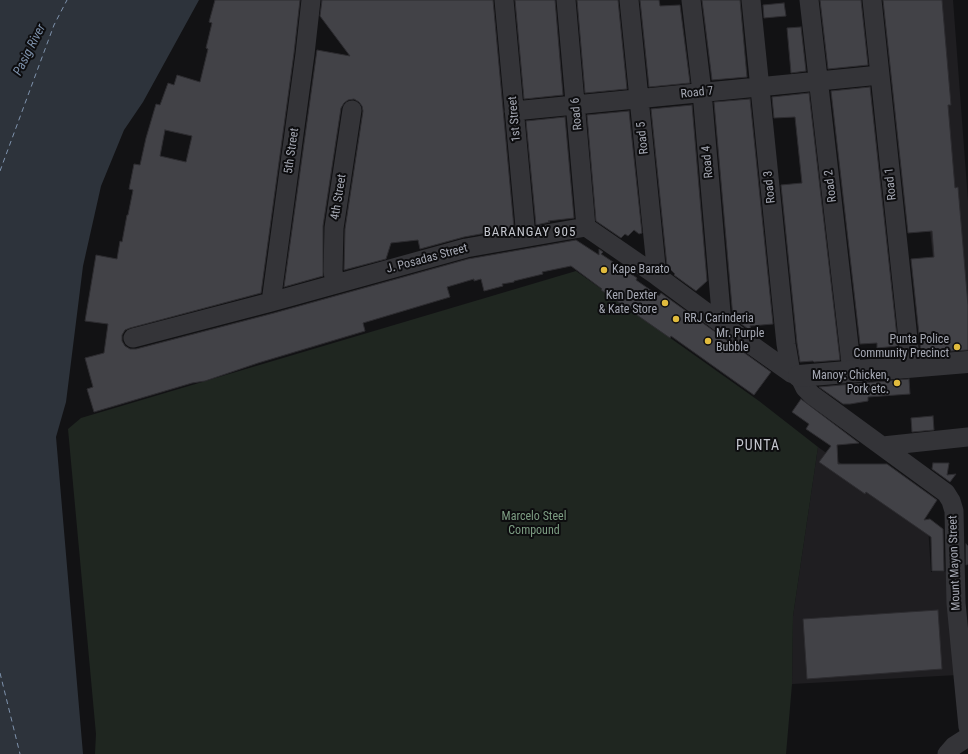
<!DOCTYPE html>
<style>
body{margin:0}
canvas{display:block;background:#121214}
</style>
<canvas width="968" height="754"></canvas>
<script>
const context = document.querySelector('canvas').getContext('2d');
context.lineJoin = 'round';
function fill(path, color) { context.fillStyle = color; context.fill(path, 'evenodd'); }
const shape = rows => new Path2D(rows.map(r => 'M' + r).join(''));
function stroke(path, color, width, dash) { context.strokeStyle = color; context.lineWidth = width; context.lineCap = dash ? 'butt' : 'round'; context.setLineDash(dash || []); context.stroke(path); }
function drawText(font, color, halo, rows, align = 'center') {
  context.font = font + ' "Roboto Condensed",sans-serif'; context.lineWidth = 4; context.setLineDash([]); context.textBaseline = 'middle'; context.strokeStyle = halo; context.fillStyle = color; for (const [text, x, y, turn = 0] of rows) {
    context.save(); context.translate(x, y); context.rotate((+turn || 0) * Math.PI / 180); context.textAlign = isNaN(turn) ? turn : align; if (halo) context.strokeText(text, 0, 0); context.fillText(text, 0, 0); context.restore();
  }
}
const built = shape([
 [906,0,953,0,968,201,968,334,941,336],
 [818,447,928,526,931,572,950,571,957,675,792,684,793,616]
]);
const green = shape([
 [576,271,759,401,818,447,793,616,792,684,786,754,95,754,96,734,68,429,81,418]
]);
const water = shape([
 [0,0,199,0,143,102,124,130,101,186,83,266,66,402,56,437,83,754,0,754]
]);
const ferry = shape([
 [0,171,54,25,67,0],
 [0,673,20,754]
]);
const building = shape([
 [215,0,300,0,294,53,261,293,130,328,125,330,122,335,122,341,125,346,130,349,136,349,274,313,468,259,576,240,599,255,599,249,603,252,601,254,637,278,636,280,659,296,661,293,771,372,754,395,671,336,670,338,601,290,602,289,571,266,542,272,543,274,514,281,514,282,502,284,503,286,484,291,481,279,474,281,474,279,447,287,450,297,363,323,365,331,258,363,205,381,192,383,94,412,87,389,93,387,85,358,104,353,108,324,85,321,96,255,117,259,120,241,122,242,127,215,128,215,133,190,129,189,134,164,140,165,146,138,156,104,160,105,168,83,174,85,177,75,200,82,208,49,206,48,212,23,209,22,215,0],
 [165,130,192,136,186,162,160,156,165,130],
 [322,0,493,0,514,228,464,237,420,249,418,240,391,243,386,259,344,270,345,229,363,111,362,106,359,102,354,99,348,100,344,103,341,108,323,226,323,276,284,287,317,50,350,56,320,16,322,0],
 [515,0,555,0,563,95,524,99,515,0],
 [577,0,618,0,627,89,585,93,577,0],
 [640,0,659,0,660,6,680,5,690,83,649,87,640,0],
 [702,0,740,0,747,77,712,80,702,0],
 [820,0,861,0,868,65,828,69,820,0],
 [883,0,942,0,951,105,948,105,955,188,958,187,968,305,968,350,921,353,911,259,934,257,932,231,908,233,883,0],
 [784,3,786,16,764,18,763,5,784,3],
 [801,27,806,71,791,73,787,28,801,27],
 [870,87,898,346,877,348,877,343,860,344,831,91,870,87],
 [809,93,840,360,814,362,813,361,800,362,797,343,781,185,802,183,795,117,774,118,772,97,809,93],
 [750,99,773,324,750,326,751,331,733,318,714,102,750,99],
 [692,105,707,281,696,291,674,275,675,274,667,266,651,109,692,105],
 [629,111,642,233,639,234,634,230,628,236,625,234,621,238,596,221,587,115,629,111],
 [565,117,574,218,548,221,550,222,536,225,526,121,565,117],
 [909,379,910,394,868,397,868,401,850,404,843,404,819,387,909,379],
 [801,399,859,443,837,445,838,464,887,464,937,500,924,520,930,519,943,529,944,571,932,571,931,537,866,492,865,494,819,462,831,446,806,429,809,424,792,412,801,399],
 [933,416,934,430,912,432,911,418,933,416],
 [933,463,949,463,947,475,956,474,950,482,932,469,933,463],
 [966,544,968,546,968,564,966,565,966,544],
 [938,610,942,669,807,679,803,619,938,610]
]);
const minor = shape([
 [504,0,526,237],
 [566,0,586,227],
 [629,0,657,276],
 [691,0,702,92,722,324],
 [751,0,786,344,791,373],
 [809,0,852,372],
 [872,0,911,367],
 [514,111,880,75],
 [335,284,333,271,334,228,352,110],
 [271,302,305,54,311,0],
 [133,338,271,302,466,248,586,227,657,276,722,324,791,373,799,376,805,388,812,395,946,493,951,501,954,511,956,603,968,727],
 [883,446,968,437],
 [947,754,954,746,968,737]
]);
const tertiary = shape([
 [799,376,968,362]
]);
const markers = [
 [604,270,4,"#e1bb3d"],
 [665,303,4,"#e1bb3d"],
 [676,319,4,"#e1bb3d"],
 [708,341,4,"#e1bb3d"],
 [957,347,4,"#e1bb3d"],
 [897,383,4,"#e1bb3d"]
];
const streetNames = [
 ["Road 7",697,93,-6],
 ["Road 6",577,114,-95],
 ["1st Street",515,119,-95],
 ["Road 5",643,138,-96],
 ["5th Street",292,151,-82],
 ["Road 4",708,162,-95],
 ["Road 1",891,184,-96],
 ["Road 2",831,186,-97],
 ["Road 3",770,187,-96],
 ["4th Street",339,197,-81],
 ["J. Posadas Street",427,259,-15],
 ["Mount Mayon Street",955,563,-92]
];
const poiNames = [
 ["Kape Barato",612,270],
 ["Ken Dexter",657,296,"right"],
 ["& Kate Store",657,310,"right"],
 ["RRJ Carinderia",684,319],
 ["Mr. Purple",716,334],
 ["Bubble",716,348],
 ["Punta Police",949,340,"right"],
 ["Community Precinct",949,354,"right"],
 ["Manoy: Chicken,",889,376,"right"],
 ["Pork etc.",889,390,"right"]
];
const parkNames = [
 ["Marcelo Steel",534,517],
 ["Compound",534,531]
];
const waterNames = [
 ["Pasig River",30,50,-63]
];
const neighbourhoodNames = [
 ["BARANGAY 905",530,233]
];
const quarterNames = [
 ["PUNTA",758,446]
];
fill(built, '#1f1e21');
fill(green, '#1f2620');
fill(water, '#2d333b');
stroke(ferry, '#7e92ac', 1, [5, 4]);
fill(building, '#424247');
stroke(building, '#2d2c30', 1);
stroke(minor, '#343438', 19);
stroke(tertiary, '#343438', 22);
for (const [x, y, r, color] of markers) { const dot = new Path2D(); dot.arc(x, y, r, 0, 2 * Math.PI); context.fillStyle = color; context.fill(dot); stroke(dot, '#0d0d0f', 1.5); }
drawText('12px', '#a5a8b3', '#0d0d0f', streetNames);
drawText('12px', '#a5a8b3', '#0d0d0f', poiNames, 'left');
drawText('12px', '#7d9d83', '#0d0d0f', parkNames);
drawText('italic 13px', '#7e92ac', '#0d0d0f', waterNames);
context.letterSpacing = '1px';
drawText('13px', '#c5c7cf', '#0d0d0f', neighbourhoodNames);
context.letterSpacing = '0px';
context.letterSpacing = '1px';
drawText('14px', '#c5c7cf', '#0d0d0f', quarterNames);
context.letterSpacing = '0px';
</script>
